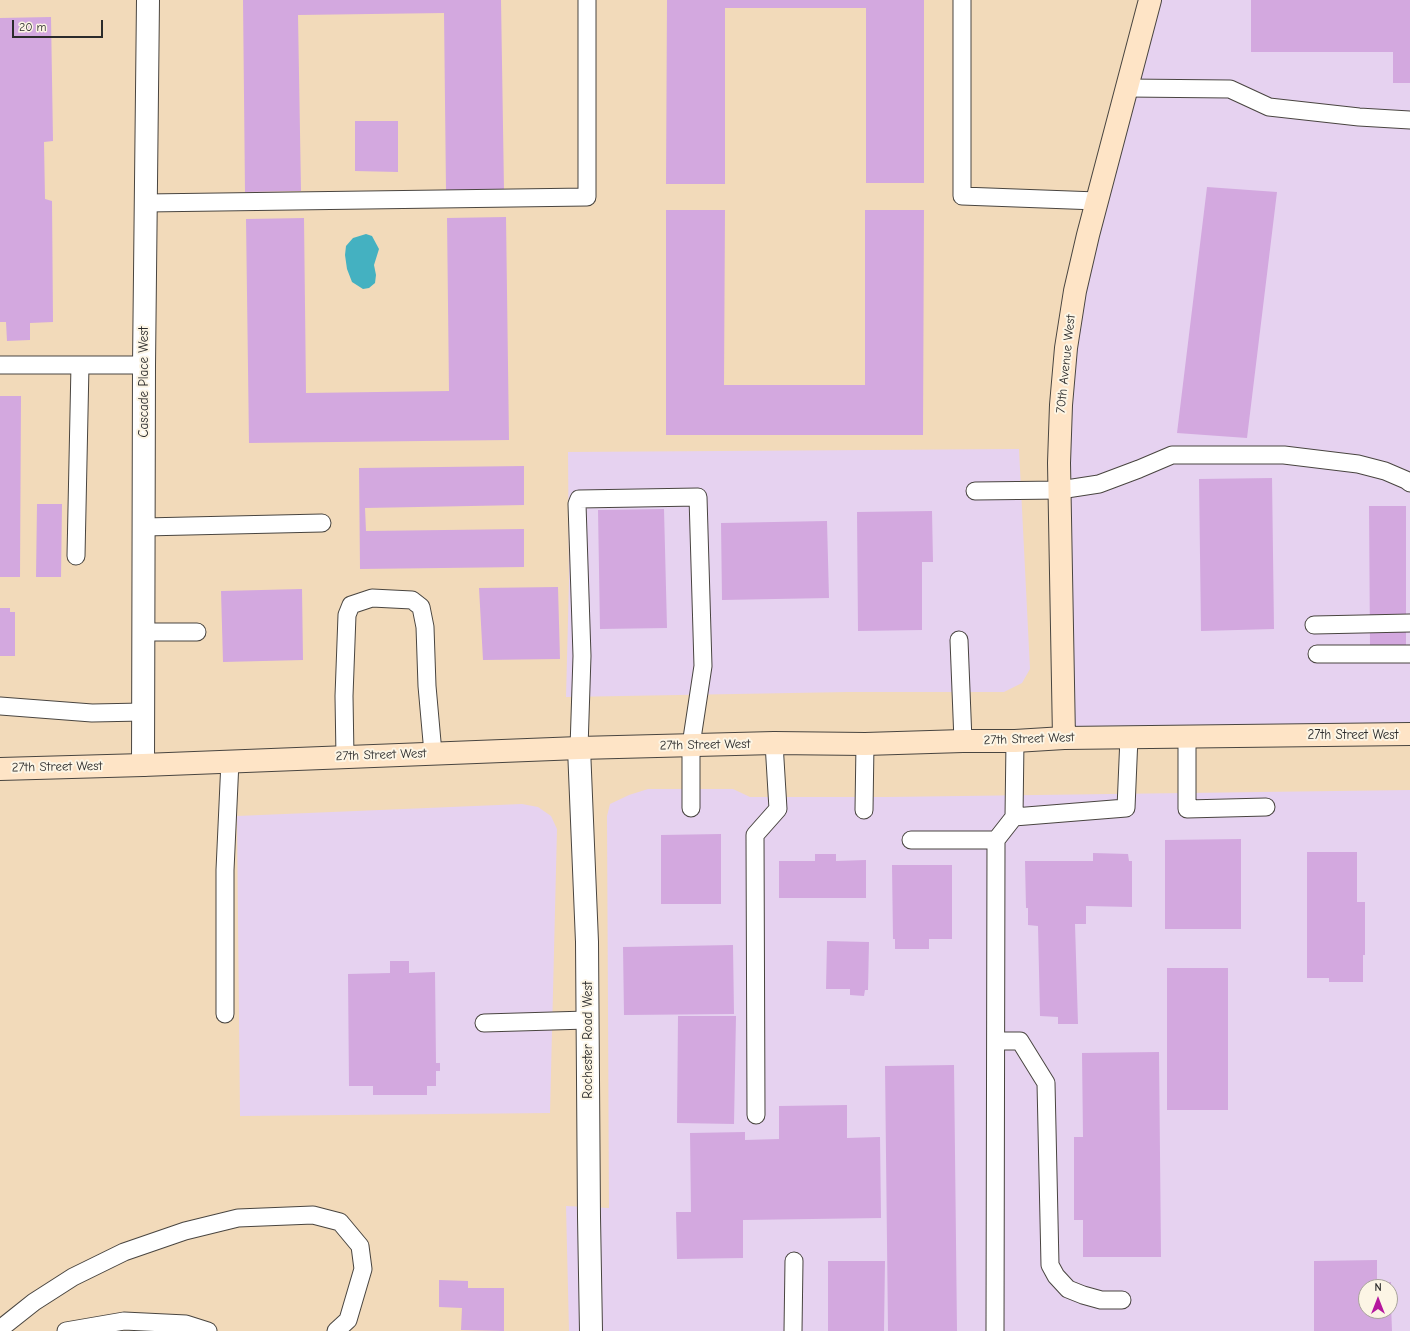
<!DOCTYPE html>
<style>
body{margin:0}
#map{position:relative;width:1410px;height:1331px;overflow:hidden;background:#f2daba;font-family:"Comic Neue",sans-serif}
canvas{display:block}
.north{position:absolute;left:1358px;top:1279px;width:40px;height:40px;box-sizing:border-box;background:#fcf5e5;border:1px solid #a8a49b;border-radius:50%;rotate:0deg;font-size:11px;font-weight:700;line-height:16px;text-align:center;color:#2b2b2b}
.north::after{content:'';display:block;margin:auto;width:14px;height:18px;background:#b5179e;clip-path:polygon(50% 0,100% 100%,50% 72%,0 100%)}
.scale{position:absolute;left:12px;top:20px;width:91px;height:18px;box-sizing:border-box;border:2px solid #2b2b2b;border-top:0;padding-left:5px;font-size:12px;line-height:14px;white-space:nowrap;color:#2b2b2b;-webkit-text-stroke:3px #fcf5e5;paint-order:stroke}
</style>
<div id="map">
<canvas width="1410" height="1331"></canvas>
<div class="north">N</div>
<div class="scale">20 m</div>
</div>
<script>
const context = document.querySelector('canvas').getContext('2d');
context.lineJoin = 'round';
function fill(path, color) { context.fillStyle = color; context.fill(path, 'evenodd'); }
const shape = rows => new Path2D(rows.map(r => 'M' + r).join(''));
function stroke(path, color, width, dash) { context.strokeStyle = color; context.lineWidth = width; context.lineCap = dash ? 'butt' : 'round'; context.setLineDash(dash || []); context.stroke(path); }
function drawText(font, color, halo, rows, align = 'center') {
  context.font = font + ' "Comic Neue",sans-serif'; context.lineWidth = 4; context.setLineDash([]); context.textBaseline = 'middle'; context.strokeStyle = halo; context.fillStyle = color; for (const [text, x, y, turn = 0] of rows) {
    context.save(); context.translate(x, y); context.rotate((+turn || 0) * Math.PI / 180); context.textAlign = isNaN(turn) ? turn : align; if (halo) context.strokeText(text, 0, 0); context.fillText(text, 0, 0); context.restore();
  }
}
const built = shape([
 [1150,0,1410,0,1410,734,1064,738,1061,405],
 [1019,449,1030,669,1022,683,1004,692,848,692,566,697,569,581,568,452],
 [648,789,733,789,750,797,887,797,1410,790,1410,1331,569,1331,566,1206,609,1208,607,816,610,804,629,795],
 [1366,1287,1390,1287,1390,1311,1366,1311],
 [522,804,538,807,551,816,557,829,550,1113,240,1116,237,816]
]);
const water = shape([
 [366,234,372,236,379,249,374,265,376,275,375,283,369,288,363,289,352,282,347,269,345,255,346,246,353,238]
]);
const building = shape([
 [243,0,501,0,504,190,446,190,444,13,298,15,301,191,245,192],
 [667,0,924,0,924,183,866,183,866,8,725,8,725,184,666,184],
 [1251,0,1410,0,1410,83,1393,83,1393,52,1251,52],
 [51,17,53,141,44,142,45,199,52,201,53,322,30,323,30,340,7,341,6,322,0,322,0,18],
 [355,121,398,121,398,172,355,171],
 [1207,187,1277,192,1247,438,1177,433],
 [666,210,725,210,724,385,865,385,865,210,924,210,923,435,666,435],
 [506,217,509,440,249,443,246,219,304,218,306,393,449,391,447,218],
 [0,396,21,396,20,577,0,577],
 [524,466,524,505,365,508,366,531,524,529,524,567,360,569,359,468],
 [1272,478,1274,629,1201,631,1199,479],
 [37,504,62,504,61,577,36,577],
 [1369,506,1406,506,1406,647,1370,647],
 [664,509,667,628,600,629,598,510],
 [932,511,933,562,922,562,922,630,858,631,857,512],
 [827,521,829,598,722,600,721,523],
 [558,587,560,659,483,660,479,588],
 [302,589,303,660,223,662,221,591],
 [0,608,10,608,10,612,15,612,15,656,0,656],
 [721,834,721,904,661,904,661,835],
 [1241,839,1241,929,1165,929,1165,840],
 [1307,852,1357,852,1357,902,1365,902,1365,955,1363,955,1363,982,1329,982,1329,978,1307,978],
 [1093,853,1128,854,1129,861,1132,861,1132,907,1086,906,1086,924,1075,924,1078,1024,1058,1024,1058,1017,1040,1016,1038,926,1028,925,1028,908,1026,908,1025,861,1093,861],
 [815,854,836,854,836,861,866,860,866,898,779,898,779,861,815,861],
 [892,865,952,865,952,939,929,939,929,949,895,949,895,939,893,939],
 [827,941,869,942,868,990,865,990,864,996,850,995,850,989,826,989],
 [733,945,734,1014,624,1015,623,947],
 [390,961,409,961,409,973,435,972,436,1063,440,1063,440,1071,436,1071,436,1086,427,1086,427,1095,373,1095,373,1086,349,1086,348,974,390,973],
 [1167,968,1228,968,1228,1110,1167,1110],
 [678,1016,736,1016,734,1124,677,1123],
 [1159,1052,1161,1257,1083,1257,1083,1220,1074,1220,1074,1137,1083,1137,1082,1053],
 [954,1065,957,1331,888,1331,885,1066],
 [847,1105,847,1138,880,1137,881,1218,743,1220,743,1258,677,1259,676,1212,691,1212,690,1133,745,1132,745,1140,779,1139,779,1106],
 [1377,1260,1377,1282,1391,1282,1391,1287,1366,1287,1366,1311,1390,1311,1390,1304,1391,1304,1392,1331,1314,1331,1314,1261],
 [828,1261,885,1261,884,1331,828,1331],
 [439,1280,468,1281,468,1288,504,1288,504,1331,461,1330,462,1308,439,1307]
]);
const lane = shape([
 [962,0,962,196,1097,201],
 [1127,88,1230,89,1269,107,1359,117,1410,120],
 [146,203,587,197,587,0],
 [0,365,144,365],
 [975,491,1060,490,1099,484,1139,469,1172,455,1284,455,1358,464,1385,471,1406,480,1410,483],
 [144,527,322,523],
 [76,556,80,365],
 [1314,625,1410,623],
 [143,632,197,632],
 [959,640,963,741],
 [1317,654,1410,654],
 [0,706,92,713,143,712],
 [1187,737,1187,809,1266,807],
 [579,748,582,656,577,504,579,499,698,497,703,666,691,745,691,808],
 [345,757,344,696,347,615,351,605,372,598,412,600,421,607,425,627,427,686,433,753],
 [864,810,865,744],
 [1014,817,1015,741],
 [911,840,996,840,1014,817,1126,808,1129,737],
 [225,1014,225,870,230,761],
 [484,1023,587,1020],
 [996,1041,1020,1041,1046,1083,1050,1265,1056,1276,1068,1289,1083,1295,1101,1300,1122,1300],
 [756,1115,755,835,778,809,774,743],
 [0,1329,34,1302,73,1277,124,1252,185,1231,238,1218,313,1215,340,1222,360,1246,363,1269,348,1320,336,1331],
 [66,1331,124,1321,186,1324,208,1331],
 [793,1331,794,1261],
 [995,1331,996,840]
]);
const street = shape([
 [579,748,587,942,589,1217,591,1331],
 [143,765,144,365,148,0]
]);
const secondary = shape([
 [1064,738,1059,463,1061,405,1066,348,1075,291,1088,235,1150,0],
 [0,769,143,765,579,748,774,743,865,744,963,741,1015,741,1064,738,1410,734]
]);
const streetNames = [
 ["70th Avenue West",1066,364,-84],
 ["Cascade Place West",144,382,-90],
 ["27th Street West",1353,735],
 ["27th Street West",1029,739,-2],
 ["27th Street West",705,745,-1],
 ["27th Street West",381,755,-2],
 ["27th Street West",57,767,-1],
 ["Rochester Road West",588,1040,-90]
];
fill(built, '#e6d2f0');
fill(water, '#44b1c1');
fill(building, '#d3a8df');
stroke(lane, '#494540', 19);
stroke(street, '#494540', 24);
stroke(secondary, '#494540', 24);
stroke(lane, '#fff', 17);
stroke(street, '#fff', 22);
stroke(secondary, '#fee4c6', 22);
drawText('13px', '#2b2b2b', '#fcf5e5', streetNames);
</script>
